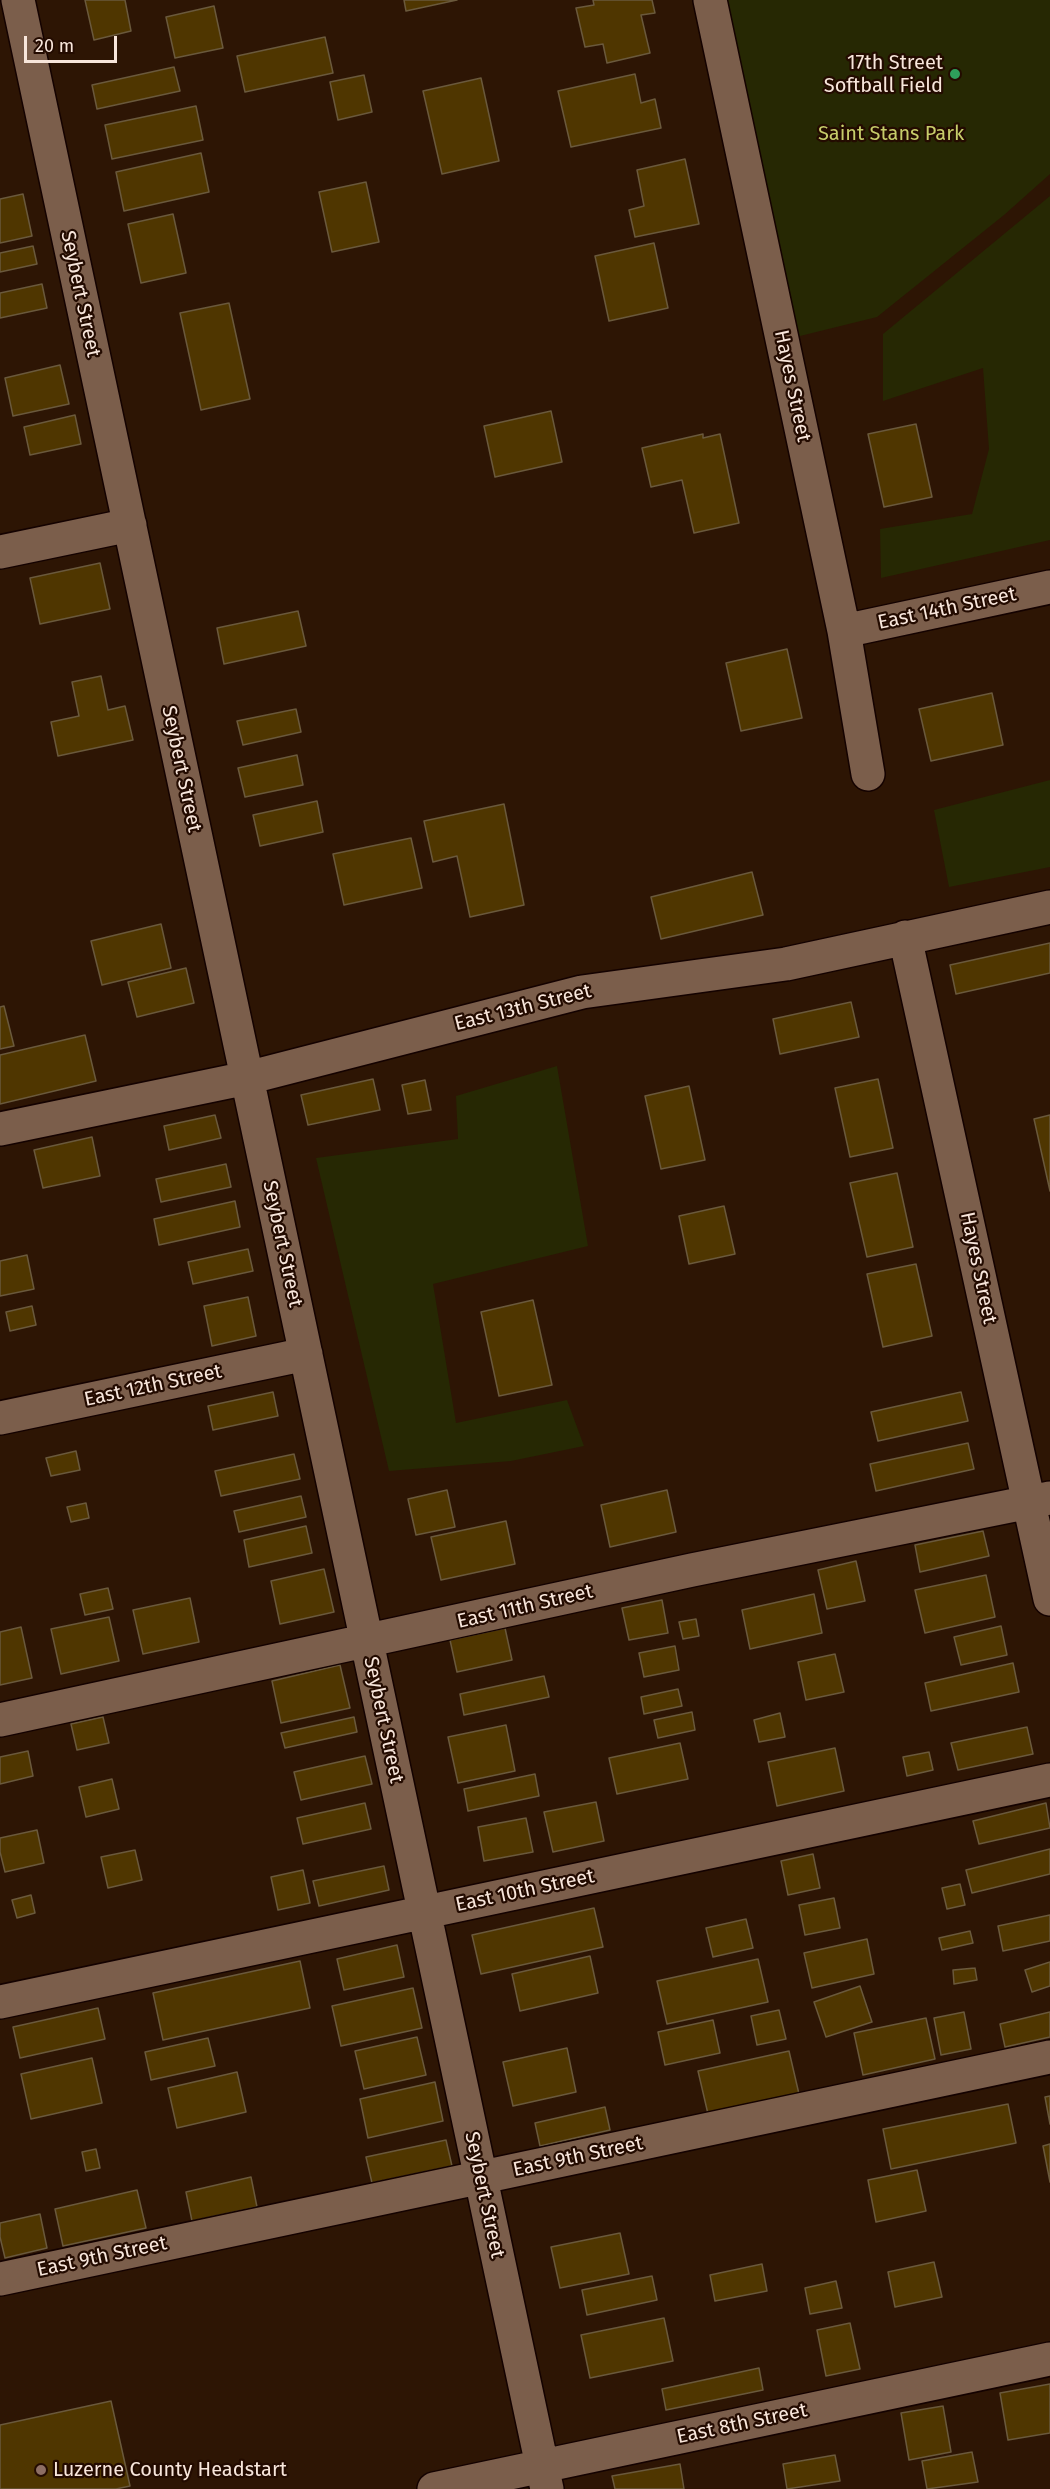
<!DOCTYPE html>
<style>
body{margin:0}
#map{position:relative;width:1050px;height:2489px;overflow:hidden;background:#2d1504;font-family:"Fira Sans",sans-serif}
canvas{display:block}
.scale{position:absolute;left:24px;top:36px;width:93px;height:27px;box-sizing:border-box;border:3px solid #f8e6db;border-top:0;padding-left:8px;font-size:18px;line-height:21px;white-space:nowrap;color:#f8e6db;-webkit-text-stroke:4px #230b00;paint-order:stroke}
</style>
<div id="map">
<canvas width="1050" height="2489"></canvas>
<div class="scale">20 m</div>
</div>
<script>
const context = document.querySelector('canvas').getContext('2d');
context.lineJoin = 'round';
function fill(path, color) { context.fillStyle = color; context.fill(path, 'evenodd'); }
const shape = rows => new Path2D(rows.map(r => 'M' + r).join(''));
function stroke(path, color, width, dash) { context.strokeStyle = color; context.lineWidth = width; context.lineCap = dash ? 'butt' : 'round'; context.setLineDash(dash || []); context.stroke(path); }
function drawText(font, color, halo, rows, align = 'center') {
  context.font = font + ' "Fira Sans",sans-serif'; context.lineWidth = 4.5; context.setLineDash([]); context.textBaseline = 'middle'; context.strokeStyle = halo; context.fillStyle = color; for (const [text, x, y, turn = 0] of rows) {
    context.save(); context.translate(x, y); context.rotate((+turn || 0) * Math.PI / 180); context.textAlign = isNaN(turn) ? turn : align; if (halo) context.strokeText(text, 0, 0); context.fillText(text, 0, 0); context.restore();
  }
}
const green = shape([
 [727,0,1050,0,1050,174,1004,215,877,317,796,337],
 [1050,196,1050,540,881,578,880,529,972,514,989,449,983,368,883,401,883,334],
 [1050,780,1050,867,949,887,934,810],
 [557,1066,588,1246,433,1284,456,1423,567,1400,584,1446,511,1461,389,1471,316,1158,458,1139,456,1096]
]);
const building = shape([
 [85,0,125,0,131,31,94,40,85,0],
 [404,0,457,0,406,11,404,0],
 [593,0,652,0,655,13,641,15,650,53,607,63,603,44,585,47,576,8,594,5,593,0],
 [214,6,223,48,175,58,166,17,214,6],
 [325,37,333,73,245,92,237,56,325,37],
 [174,67,180,91,97,109,92,85,174,67],
 [635,74,641,103,655,99,661,128,571,147,558,91,635,74],
 [364,75,372,112,338,120,330,82,364,75],
 [481,78,499,161,442,174,423,91,481,78],
 [196,106,203,140,112,159,105,125,196,106],
 [201,153,209,192,124,211,116,172,201,153],
 [685,159,699,224,635,237,629,210,644,206,637,170,685,159],
 [366,182,379,242,332,252,319,192,366,182],
 [23,194,32,236,0,243,0,199,23,194],
 [173,214,186,273,141,283,128,224,173,214],
 [654,243,668,308,609,321,595,256,654,243],
 [33,246,37,264,0,272,0,253,33,246],
 [42,284,47,308,0,318,0,293,42,284],
 [229,303,250,399,201,410,180,313,229,303],
 [60,365,69,404,13,416,5,378,60,365],
 [551,411,562,462,495,477,484,426,551,411],
 [75,415,81,444,30,455,24,427,75,415],
 [916,424,932,497,884,507,868,434,916,424],
 [703,434,703,438,720,434,739,523,694,533,682,480,651,487,642,448,703,434],
 [100,563,110,609,40,624,30,578,100,563],
 [298,611,306,646,224,664,217,628,298,611],
 [787,649,802,718,741,731,726,663,787,649],
 [101,676,108,710,125,706,133,740,58,756,51,722,79,716,72,682,101,676],
 [992,693,1003,745,931,761,919,709,992,693],
 [296,709,301,732,243,745,237,721,296,709],
 [297,755,303,785,245,797,238,768,297,755],
 [317,801,323,832,260,846,253,815,317,801],
 [504,804,524,905,470,917,457,856,433,862,424,821,504,804],
 [411,838,422,888,344,905,333,854,411,838],
 [752,872,763,915,661,939,651,897,752,872],
 [161,924,171,968,102,985,91,941,161,924],
 [1050,943,1050,973,956,994,950,965,1050,943],
 [186,968,194,1003,137,1017,128,982,186,968],
 [851,1002,859,1037,780,1054,773,1019,851,1002],
 [4,1006,14,1046,0,1049,0,1007,4,1006],
 [85,1035,96,1081,0,1104,0,1055,85,1035],
 [373,1079,380,1110,308,1125,301,1095,373,1079],
 [878,1079,893,1148,850,1157,835,1088,878,1079],
 [425,1080,431,1110,408,1114,402,1085,425,1080],
 [689,1086,705,1160,661,1169,645,1096,689,1086],
 [215,1115,221,1138,169,1150,164,1126,215,1115],
 [1050,1115,1050,1191,1034,1119,1050,1115],
 [92,1137,100,1176,43,1188,34,1150,92,1137],
 [226,1164,231,1187,161,1202,156,1179,226,1164],
 [897,1173,913,1247,867,1257,850,1183,897,1173],
 [235,1201,240,1227,159,1245,154,1219,235,1201],
 [724,1206,735,1254,689,1264,679,1216,724,1206],
 [248,1249,253,1271,193,1284,188,1262,248,1249],
 [27,1255,34,1289,0,1296,0,1261,27,1255],
 [916,1264,932,1336,883,1347,867,1274,916,1264],
 [248,1297,256,1336,212,1346,204,1306,248,1297],
 [533,1300,552,1385,499,1396,481,1312,533,1300],
 [32,1306,36,1325,10,1331,6,1312,32,1306],
 [273,1392,278,1416,213,1430,208,1406,273,1392],
 [961,1392,968,1421,878,1441,871,1412,961,1392],
 [968,1443,974,1469,876,1491,870,1464,968,1443],
 [76,1451,80,1470,51,1476,46,1458,76,1451],
 [294,1454,300,1479,221,1496,215,1471,294,1454],
 [447,1490,455,1527,416,1535,408,1499,447,1490],
 [667,1490,676,1532,610,1547,601,1505,667,1490],
 [301,1496,306,1517,239,1532,234,1511,301,1496],
 [86,1503,89,1518,71,1522,67,1507,86,1503],
 [506,1521,515,1564,441,1580,431,1537,506,1521],
 [306,1526,312,1553,249,1567,244,1540,306,1526],
 [983,1531,989,1556,920,1572,915,1545,983,1531],
 [856,1561,865,1601,827,1609,818,1570,856,1561],
 [324,1569,334,1612,280,1624,271,1581,324,1569],
 [986,1575,995,1617,925,1633,915,1590,986,1575],
 [108,1588,113,1609,85,1615,80,1594,108,1588],
 [814,1594,822,1633,750,1649,742,1610,814,1594],
 [190,1598,199,1642,143,1654,133,1610,190,1598],
 [662,1600,668,1633,629,1640,622,1608,662,1600],
 [109,1617,119,1661,61,1674,51,1629,109,1617],
 [696,1619,699,1636,683,1639,679,1622,696,1619],
 [1001,1626,1007,1655,961,1665,954,1637,1001,1626],
 [21,1627,32,1678,0,1685,0,1632,21,1627],
 [505,1628,512,1660,457,1672,450,1640,505,1628],
 [675,1646,679,1670,644,1677,639,1653,675,1646],
 [835,1654,844,1692,806,1700,798,1662,835,1654],
 [1013,1663,1019,1692,931,1711,925,1683,1013,1663],
 [340,1665,350,1708,281,1723,272,1681,340,1665],
 [544,1676,549,1697,464,1715,460,1694,544,1676],
 [678,1689,682,1706,644,1714,641,1697,678,1689],
 [692,1712,695,1730,658,1738,654,1720,692,1712],
 [780,1713,785,1737,759,1742,754,1720,780,1713],
 [103,1717,109,1743,77,1750,71,1724,103,1717],
 [354,1717,357,1732,285,1748,281,1733,354,1717],
 [506,1725,515,1771,458,1783,448,1737,506,1725],
 [1027,1727,1033,1754,958,1770,951,1743,1027,1727],
 [680,1743,688,1779,617,1794,609,1758,680,1743],
 [835,1748,844,1791,777,1806,768,1762,835,1748],
 [28,1751,33,1776,0,1784,0,1757,28,1751],
 [929,1752,933,1770,907,1776,903,1757,929,1752],
 [365,1756,372,1784,301,1800,294,1772,365,1756],
 [535,1774,539,1796,468,1811,464,1789,535,1774],
 [112,1779,119,1809,86,1817,79,1787,112,1779],
 [596,1802,604,1841,553,1852,544,1812,596,1802],
 [365,1803,371,1829,303,1844,297,1818,365,1803],
 [1046,1803,1050,1828,979,1844,973,1821,1046,1803],
 [526,1818,533,1852,484,1861,478,1827,526,1818],
 [37,1830,44,1863,5,1872,0,1852,0,1838,37,1830],
 [1050,1849,1050,1874,972,1893,966,1870,1050,1849],
 [135,1850,142,1880,108,1888,101,1857,135,1850],
 [813,1854,820,1888,788,1895,781,1861,813,1854],
 [384,1866,389,1890,319,1906,313,1881,384,1866],
 [303,1870,310,1903,278,1910,271,1877,303,1870],
 [960,1884,965,1905,947,1909,942,1888,960,1884],
 [31,1895,35,1913,17,1918,12,1900,31,1895],
 [834,1898,840,1928,805,1935,799,1905,834,1898],
 [594,1908,603,1947,481,1974,472,1935,594,1908],
 [1050,1915,1050,1941,1003,1951,998,1926,1050,1915],
 [746,1919,753,1948,713,1957,706,1928,746,1919],
 [970,1931,973,1943,942,1950,939,1938,970,1931],
 [867,1939,874,1974,812,1988,804,1953,867,1939],
 [397,1945,404,1977,344,1990,337,1959,397,1945],
 [590,1956,598,1993,520,2011,512,1974,590,1956],
 [758,1959,768,2002,667,2024,657,1981,758,1959],
 [300,1961,310,2008,163,2040,153,1993,300,1961],
 [1050,1962,1050,1986,1032,1992,1025,1970,1050,1962],
 [975,1968,977,1980,954,1984,953,1970,975,1968],
 [860,1986,872,2022,826,2037,814,2002,860,1986],
 [413,1988,422,2028,341,2046,332,2006,413,1988],
 [98,2008,105,2039,20,2058,13,2027,98,2008],
 [779,2010,786,2039,757,2045,751,2016,779,2010],
 [964,2012,971,2049,941,2055,934,2018,964,2012],
 [1050,2012,1050,2037,1005,2047,1000,2024,1050,2012],
 [926,2018,935,2059,863,2075,854,2033,926,2018],
 [713,2020,720,2053,665,2065,658,2032,713,2020],
 [417,2037,426,2075,364,2089,355,2051,417,2037],
 [208,2038,215,2066,151,2080,145,2052,208,2038],
 [567,2048,576,2092,513,2106,503,2062,567,2048],
 [789,2051,799,2094,708,2114,698,2071,789,2051],
 [92,2058,102,2103,31,2119,21,2074,92,2058],
 [237,2072,246,2112,177,2128,168,2088,237,2072],
 [435,2082,443,2121,368,2138,360,2099,435,2082],
 [1050,2096,1050,2124,1045,2097,1050,2096],
 [1008,2104,1016,2143,891,2169,883,2129,1008,2104],
 [605,2107,610,2130,540,2146,535,2123,605,2107],
 [446,2140,452,2166,372,2183,366,2157,446,2140],
 [1050,2144,1050,2182,1043,2146,1050,2144],
 [96,2149,100,2168,86,2171,82,2152,96,2149],
 [917,2170,926,2211,876,2222,868,2180,917,2170],
 [251,2177,257,2207,192,2221,186,2192,251,2177],
 [137,2190,146,2228,63,2246,55,2209,137,2190],
 [40,2214,47,2248,5,2258,0,2237,0,2223,40,2214],
 [620,2233,629,2274,560,2288,551,2247,620,2233],
 [934,2262,942,2297,895,2307,888,2272,934,2262],
 [762,2264,767,2291,715,2301,710,2275,762,2264],
 [652,2276,657,2300,587,2315,582,2290,652,2276],
 [836,2281,842,2308,810,2314,805,2288,836,2281],
 [664,2318,673,2361,590,2378,581,2335,664,2318],
 [850,2323,860,2369,826,2376,817,2330,850,2323],
 [759,2368,763,2390,666,2410,662,2389,759,2368],
 [1050,2384,1050,2433,1008,2440,1000,2393,1050,2384],
 [111,2401,130,2486,116,2489,0,2489,0,2425,111,2401],
 [943,2406,951,2452,909,2460,901,2413,943,2406],
 [972,2452,978,2482,927,2489,922,2461,972,2452],
 [835,2455,840,2481,787,2489,783,2464,835,2455],
 [680,2464,684,2489,615,2489,612,2476,680,2464]
]);
const street = shape([
 [18,0,547,2489],
 [710,0,844,631,868,774],
 [0,552,130,525],
 [844,631,1050,587],
 [905,937,1050,1599],
 [0,1129,247,1078,582,992,786,964,1050,907],
 [0,1418,306,1354],
 [0,1720,692,1570,1050,1498],
 [0,2002,1050,1780],
 [0,2279,1050,2057],
 [434,2489,1050,2359]
]);
const markers = [
 [955,74,6,"#2e9e5b"],
 [41,2470,6,"#8d6e63"]
];
const poiNames = [
 ["17th Street",943,63],
 ["Softball Field",943,86],
 ["Luzerne County Headstart",53,2470,"left"]
];
const parkNames = [
 ["Saint Stans Park",891,134]
];
const streetNames = [
 ["Seybert Street",80,294,78],
 ["Hayes Street",792,386,78],
 ["East 14th Street",947,609,-12],
 ["Seybert Street",181,769,78],
 ["East 13th Street",523,1008,-14],
 ["Seybert Street",282,1244,78],
 ["Hayes Street",978,1268,78],
 ["East 12th Street",153,1386,-12],
 ["East 11th Street",525,1607,-13],
 ["Seybert Street",383,1720,78],
 ["East 10th Street",525,1891,-12],
 ["East 9th Street",578,2157,-12],
 ["Seybert Street",484,2195,78],
 ["East 9th Street",102,2257,-12],
 ["East 8th Street",742,2424,-12]
];
fill(green, '#262803');
fill(building, '#4f3600');
stroke(building, '#6a593c', 1.5);
stroke(street, '#140200', 36);
stroke(street, '#7b5e4b', 33);
for (const [x, y, r, color] of markers) { const dot = new Path2D(); dot.arc(x, y, r, 0, 2 * Math.PI); context.fillStyle = color; context.fill(dot); stroke(dot, '#230b00', 2); }
drawText('20px', '#f8e6db', '#230b00', poiNames, 'right');
drawText('20px', '#c7cd6a', '#230b00', parkNames);
drawText('20px', '#f8e6db', '#230b00', streetNames);
</script>
